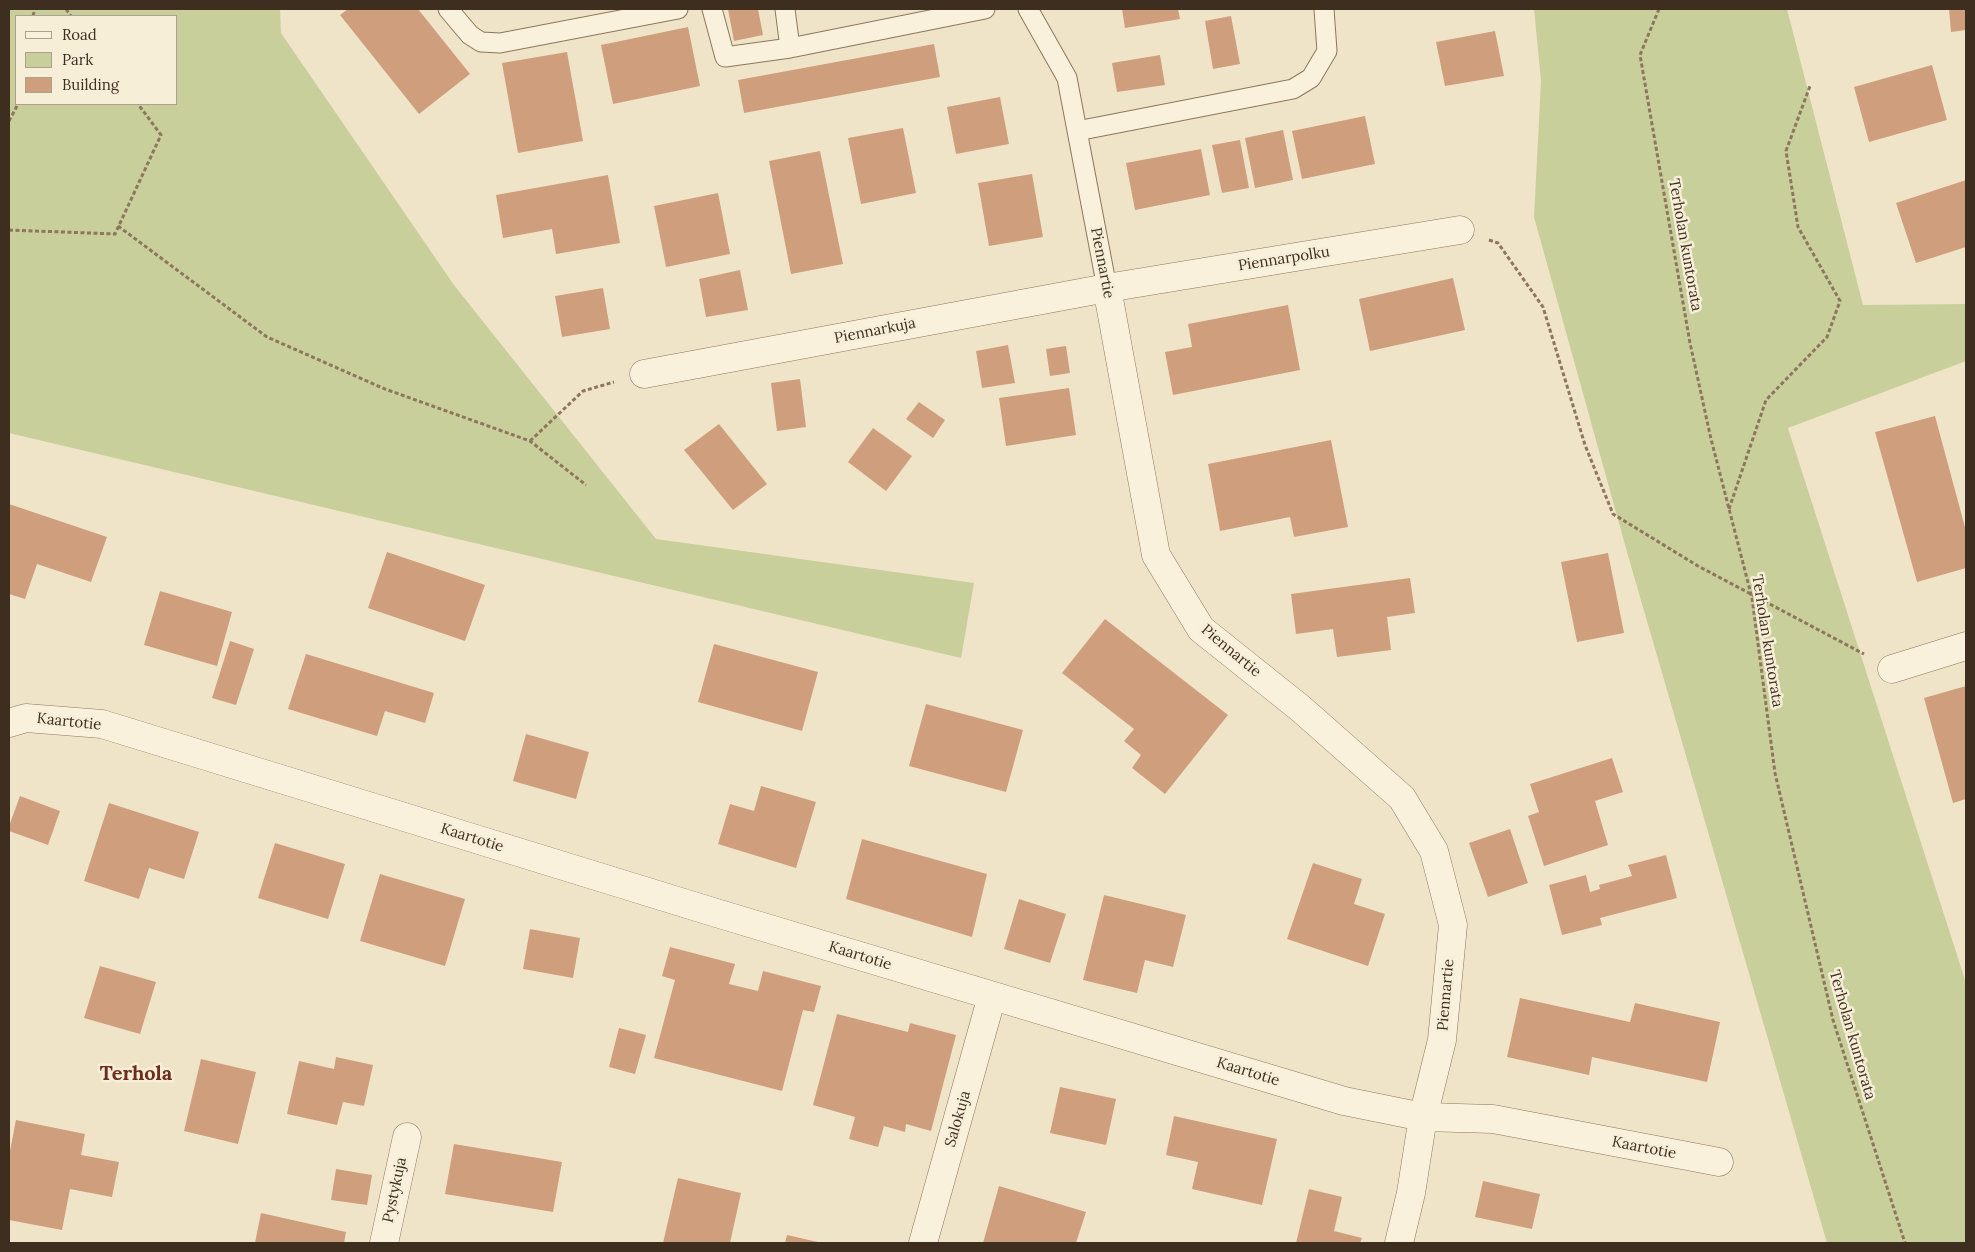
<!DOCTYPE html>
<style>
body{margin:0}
#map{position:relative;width:1975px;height:1252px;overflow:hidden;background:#f0e4c8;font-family:Lora,serif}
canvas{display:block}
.frame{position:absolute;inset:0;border:10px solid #3d2e20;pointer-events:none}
.legend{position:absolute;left:15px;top:15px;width:162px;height:90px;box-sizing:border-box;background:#f7eed8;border:1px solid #ada18e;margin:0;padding:6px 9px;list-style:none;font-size:15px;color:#3d2e20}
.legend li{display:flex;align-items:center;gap:10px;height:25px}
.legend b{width:25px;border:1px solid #ada18e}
</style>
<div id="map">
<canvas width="1975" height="1252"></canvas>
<div class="frame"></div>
<ul class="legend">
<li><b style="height:6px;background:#faf1dc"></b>Road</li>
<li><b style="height:14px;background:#c9cf9b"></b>Park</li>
<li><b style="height:14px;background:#cf9f7d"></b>Building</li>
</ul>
</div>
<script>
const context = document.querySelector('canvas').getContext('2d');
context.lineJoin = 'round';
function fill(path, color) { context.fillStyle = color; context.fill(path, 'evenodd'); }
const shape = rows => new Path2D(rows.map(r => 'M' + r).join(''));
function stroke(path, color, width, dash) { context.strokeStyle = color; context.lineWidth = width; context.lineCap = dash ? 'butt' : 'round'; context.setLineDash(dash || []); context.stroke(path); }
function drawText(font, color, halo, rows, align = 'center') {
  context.font = font + ' Lora,serif'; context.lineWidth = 5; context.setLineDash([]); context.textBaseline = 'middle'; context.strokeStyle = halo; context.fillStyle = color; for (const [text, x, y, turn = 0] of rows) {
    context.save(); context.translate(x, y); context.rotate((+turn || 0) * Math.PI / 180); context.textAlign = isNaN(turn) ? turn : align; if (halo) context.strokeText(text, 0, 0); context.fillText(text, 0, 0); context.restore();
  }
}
const green = shape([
 [9,9,280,9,281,33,454,285,656,539,974,583,961,658,9,433],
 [16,16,176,16,176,104,16,104],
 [1534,9,1787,9,1863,305,1966,304,1966,361,1788,428,1966,983,1966,1243,1827,1243,1627,552,1534,217,1541,81]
]);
const building = shape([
 [348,9,418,9,470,74,419,114,340,15],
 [728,9,758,9,763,35,734,41],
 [1122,9,1178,9,1180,19,1125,28],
 [1949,9,1966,9,1966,30,1951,32],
 [1231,16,1240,64,1213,69,1205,21],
 [688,27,700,86,613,104,601,45],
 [1495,31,1504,76,1445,86,1436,42],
 [934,44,940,77,744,113,738,80],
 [567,52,583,141,518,153,502,63],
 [1160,55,1165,85,1117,92,1112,63],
 [1932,65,1947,120,1869,142,1854,87],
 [1000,97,1009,144,956,154,947,107],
 [1365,116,1375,164,1302,179,1292,131],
 [903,128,916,193,861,204,848,138],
 [1283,130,1293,180,1255,188,1245,138],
 [1240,140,1249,188,1222,193,1212,145],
 [1201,149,1210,195,1135,210,1126,163],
 [820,151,843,264,791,274,769,161],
 [1032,174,1043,237,989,246,978,183],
 [608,175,620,243,556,254,552,229,503,238,496,195],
 [1966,180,1966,247,1916,263,1896,203],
 [718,193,730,254,666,267,654,206],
 [740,270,748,310,706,317,699,279],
 [1453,278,1465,330,1370,351,1359,299],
 [603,288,610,329,562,337,555,296],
 [1288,305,1300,370,1173,395,1165,352,1192,347,1188,324],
 [1008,345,1015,383,982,388,976,351],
 [1066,346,1070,373,1050,376,1046,349],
 [800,379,806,427,777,431,771,383],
 [1069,388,1076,435,1006,446,999,398],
 [919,402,945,420,933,438,906,419],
 [1935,416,1966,531,1966,568,1917,582,1875,432],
 [719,424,767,484,733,510,684,450],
 [873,428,912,456,886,491,848,462],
 [1331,440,1348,527,1294,537,1290,517,1220,531,1208,464],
 [9,504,107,537,91,582,37,564,25,599,9,594],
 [387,552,485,585,465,641,368,608],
 [1608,553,1624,633,1577,642,1561,562],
 [1410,578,1415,613,1387,617,1391,650,1337,657,1333,629,1296,634,1291,594],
 [160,591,232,612,217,666,144,645],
 [1105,619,1228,715,1165,794,1132,768,1141,755,1124,741,1134,729,1062,673],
 [230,641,254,649,236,705,212,698],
 [714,644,818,672,802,731,698,702],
 [306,654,434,693,425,723,385,711,377,736,288,709],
 [1966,686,1966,799,1953,803,1924,698],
 [926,704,1023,730,1006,792,909,766],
 [526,734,589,752,576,799,513,781],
 [1612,758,1623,792,1595,801,1608,845,1544,866,1528,816,1539,812,1530,784],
 [761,786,816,802,796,868,718,844,730,804,754,811],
 [20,796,60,811,48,845,9,831,9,826],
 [109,803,199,832,184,879,149,868,139,899,84,881],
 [1510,829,1528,883,1488,897,1469,843],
 [862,839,987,874,972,937,846,899],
 [275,843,345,864,328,919,258,898],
 [1666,855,1677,898,1600,918,1602,925,1562,935,1549,885,1586,875,1590,892,1600,889,1599,885,1632,876,1628,865],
 [1313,863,1362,879,1354,904,1385,914,1368,966,1287,939],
 [380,874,465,899,445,966,360,941],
 [1104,895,1186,915,1173,967,1145,960,1137,993,1083,980],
 [1019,899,1066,914,1050,963,1004,949],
 [530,929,580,938,573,978,523,969],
 [670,947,735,964,729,984,758,991,763,971,821,986,814,1012,803,1010,782,1091,654,1058,675,980,662,976],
 [100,966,156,982,140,1034,84,1018],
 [1520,998,1630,1022,1635,1003,1720,1022,1707,1082,1592,1057,1589,1075,1507,1057],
 [837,1014,908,1032,910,1023,956,1035,931,1131,906,1124,905,1132,884,1126,878,1147,849,1139,855,1117,813,1105],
 [619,1028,646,1035,635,1074,609,1067],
 [336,1057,373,1065,364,1106,343,1102,337,1125,287,1114,299,1061,334,1069],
 [201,1059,256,1072,238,1144,184,1131],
 [1060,1087,1116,1099,1106,1145,1050,1133],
 [1174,1116,1277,1139,1262,1205,1192,1189,1198,1162,1166,1155],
 [16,1120,85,1134,81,1155,119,1162,112,1197,70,1189,62,1230,9,1220,9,1156],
 [454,1144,562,1162,553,1212,445,1194],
 [336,1169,372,1175,367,1205,331,1200],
 [678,1178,741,1193,730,1243,663,1243],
 [1483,1181,1540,1194,1532,1229,1475,1217],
 [999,1186,1086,1212,1076,1243,983,1243],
 [1309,1189,1342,1197,1334,1231,1362,1238,1360,1243,1296,1243],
 [261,1213,346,1232,344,1243,255,1243],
 [787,1235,818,1242,818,1243,785,1243]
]);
const path = shape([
 [66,9,71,16],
 [1659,9,1640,55,1690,343,1711,439,1752,598,1775,773,1833,1020,1905,1243],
 [33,16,35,9],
 [9,121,18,104],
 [118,226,267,337,385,389,530,441,586,485],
 [9,230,115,234,161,135,138,104],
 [1489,240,1498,243,1543,307,1585,445,1613,514,1698,566,1864,654],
 [530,441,583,391,614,382],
 [1729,509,1766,400,1827,337,1840,301,1798,227,1786,151,1810,86]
]);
const service = shape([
 [448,9,470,35,481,42,500,43,678,9],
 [712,9,725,57,790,48],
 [785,9,790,48,985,9],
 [1028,9,1067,78,1107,288],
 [1077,131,1293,89,1311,78,1327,51,1324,9]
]);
const minor = shape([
 [1107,288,1156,555,1201,629,1300,708,1402,798,1434,851,1453,925,1442,1040,1423,1117,1411,1193,1399,1243],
 [644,374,1107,288,1460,230],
 [1892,669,1966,646],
 [9,723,26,718,102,724,713,912,1344,1101,1423,1117,1493,1119,1719,1162],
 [384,1243,407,1137],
 [923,1243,992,996]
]);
const streetNames = [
 ["Terholan kuntorata",1685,245,80],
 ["Piennarpolku",1284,259,-9],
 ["Piennartie",1102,263,79],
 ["Piennarkuja",875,331,-11],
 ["Terholan kuntorata",1767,641,81],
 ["Piennartie",1231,651,40],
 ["Kaartotie",69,722,6],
 ["Kaartotie",472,838,17],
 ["Kaartotie",860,956,17],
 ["Piennartie",1446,995,-85],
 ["Terholan kuntorata",1852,1035,74],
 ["Kaartotie",1248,1072,17],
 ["Salokuja",958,1119,-74],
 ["Kaartotie",1644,1148,11],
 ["Pystykuja",395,1190,-78]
];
const districtNames = [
 ["Terhola",136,1074]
];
fill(green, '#c9cf9b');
fill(building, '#cf9f7d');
stroke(service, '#8d765c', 21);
stroke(minor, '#8d765c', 29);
stroke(path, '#8d765c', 3, [4, 2.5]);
stroke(service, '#faf1dc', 19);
stroke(minor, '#faf1dc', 28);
drawText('15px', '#3d2e20', '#f7eed8', streetNames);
drawText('bold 20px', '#6b2e1e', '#f7eed8', districtNames);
</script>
